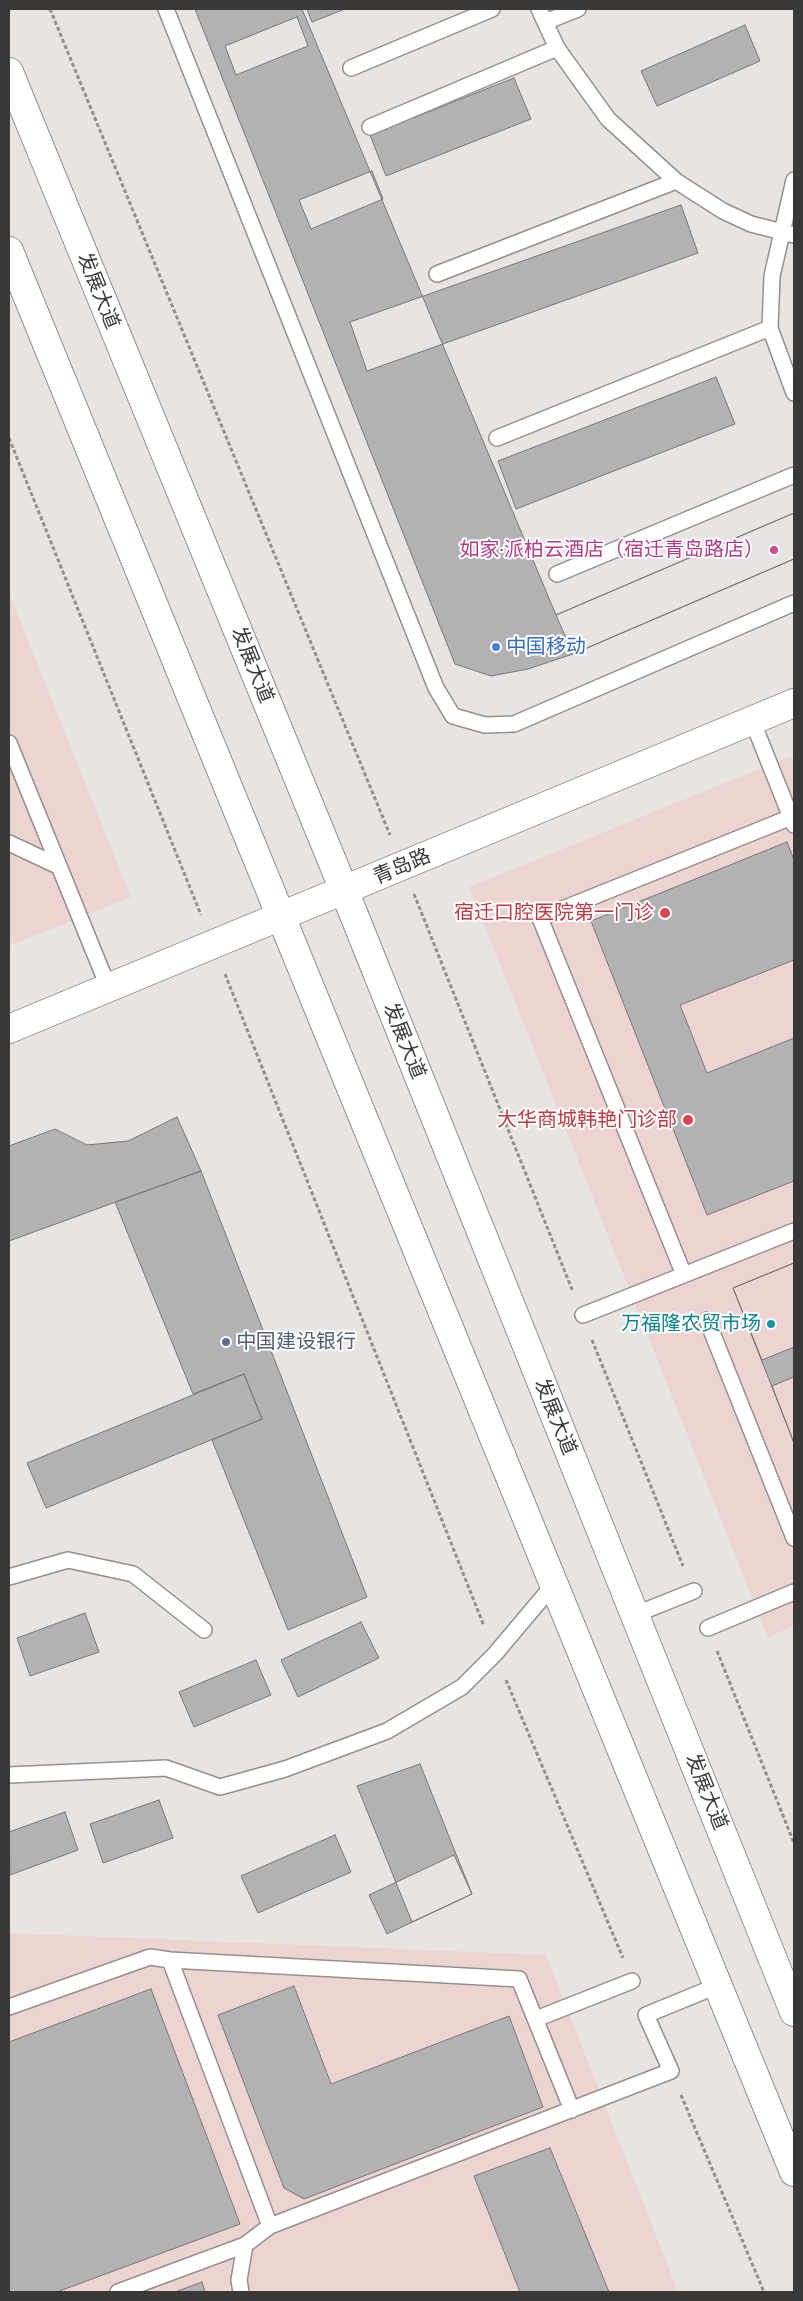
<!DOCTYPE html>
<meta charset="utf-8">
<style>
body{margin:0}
#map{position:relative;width:803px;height:2301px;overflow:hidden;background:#e7e4e1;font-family:"Zilla Slab",serif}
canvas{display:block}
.frame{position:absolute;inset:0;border:10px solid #3a3937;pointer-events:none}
</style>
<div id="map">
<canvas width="803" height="2301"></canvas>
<div class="frame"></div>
</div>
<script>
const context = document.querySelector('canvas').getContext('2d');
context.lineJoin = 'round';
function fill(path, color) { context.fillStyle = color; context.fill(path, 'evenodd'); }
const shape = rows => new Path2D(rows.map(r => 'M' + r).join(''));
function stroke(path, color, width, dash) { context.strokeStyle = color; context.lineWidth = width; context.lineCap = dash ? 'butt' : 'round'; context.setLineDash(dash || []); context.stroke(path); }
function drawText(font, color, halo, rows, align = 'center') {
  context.font = font + ' "Zilla Slab","Noto Sans SC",serif'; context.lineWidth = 4; context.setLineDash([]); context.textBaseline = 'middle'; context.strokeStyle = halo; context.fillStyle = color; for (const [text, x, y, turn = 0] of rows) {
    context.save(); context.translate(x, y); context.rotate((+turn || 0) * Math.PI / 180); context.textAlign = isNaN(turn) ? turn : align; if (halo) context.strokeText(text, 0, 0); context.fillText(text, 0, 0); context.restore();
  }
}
const commercial = shape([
 [9,594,131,897,9,946],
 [794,755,794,1626,768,1637,469,887],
 [9,1933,546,1955,678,2292,9,2292]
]);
const building = shape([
 [195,9,302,9,556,615,794,513,794,559,573,654,528,669,491,676,455,664,195,9],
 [307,9,345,9,312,22,307,9],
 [297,17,308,46,236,75,225,46,297,17],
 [745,25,760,61,657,106,641,71,745,25],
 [514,78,531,119,386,176,370,135,514,78],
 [372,171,383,199,311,229,299,200,372,171],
 [681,205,698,253,367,371,350,322,681,205],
 [716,377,735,424,516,509,498,461,716,377],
 [794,513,794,559,573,654,556,615,794,513],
 [787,842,794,860,794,960,680,1005,707,1073,794,1038,794,1181,707,1215,591,921,787,842],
 [177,1117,201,1171,9,1241,9,1146,55,1129,87,1145,128,1141,177,1117],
 [201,1171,367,1597,288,1630,212,1440,262,1419,244,1374,193,1394,115,1202,201,1171],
 [794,1263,794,1443,733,1288,794,1263],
 [794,1263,794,1347,762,1360,733,1288,794,1263],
 [244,1374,262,1419,46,1508,27,1463,244,1374],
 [794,1377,794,1443,772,1386,794,1377],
 [85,1613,99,1652,30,1676,17,1638,85,1613],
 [361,1622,379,1658,298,1697,281,1660,361,1622],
 [256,1660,271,1695,194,1727,179,1692,256,1660],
 [420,1764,472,1894,412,1922,357,1786,420,1764],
 [159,1800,173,1838,103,1863,90,1824,159,1800],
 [65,1812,78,1850,10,1875,9,1832,65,1812],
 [335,1835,351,1872,258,1913,241,1876,335,1835],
 [454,1855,472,1894,387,1934,369,1895,454,1855],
 [294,1986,331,2084,509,2016,543,2107,304,2199,284,2188,218,2015,294,1986],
 [151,1989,240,2224,57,2292,9,2292,9,2042,151,1989],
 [550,2148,609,2292,520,2292,474,2176,550,2148],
 [202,2282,205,2292,175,2292,202,2282]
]);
const path = shape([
 [50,9,390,835],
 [9,438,201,915],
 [414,894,573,1292],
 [225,974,484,1626],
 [592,1340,683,1566],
 [717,1651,794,1843],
 [506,1680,623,1958],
 [681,2095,764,2292]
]);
const lane = shape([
 [166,9,436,688,453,716,485,725,514,724,794,603],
 [539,9,557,48,608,119,676,181,723,211,751,224,794,235],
 [545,22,578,9],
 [351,68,492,9],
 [370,127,557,48],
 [794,180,772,276,770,328,794,393],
 [437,274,676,181],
 [497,438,770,328],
 [557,574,794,475],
 [752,720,794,825],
 [9,743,109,989],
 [9,843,58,866],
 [684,1275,540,918,794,816],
 [583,1315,794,1231],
 [707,1320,794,1538],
 [9,1577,68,1560,133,1574,204,1630],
 [634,1615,694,1591],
 [708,1628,794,1592],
 [9,1775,166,1768,220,1787,285,1769,387,1731,462,1687,495,1654,554,1584],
 [170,1960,519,1979,572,2110],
 [9,2007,150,1957,170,1960,270,2226],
 [536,2019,632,1981],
 [118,2292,245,2245],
 [241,2292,239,2280,245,2245,270,2226,671,2071,646,2015,719,1985]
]);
const secondary = shape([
 [9,1029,794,703]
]);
const primary = shape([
 [9,72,344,890,794,2012],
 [9,251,794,2172]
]);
const markers = [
 [774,550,5,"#d1479c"],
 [496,647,5,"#3f7fe0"],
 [665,913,6,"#e0444e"],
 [688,1120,6,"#e0444e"],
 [771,1324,5,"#0f9aa8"],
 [226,1342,5,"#5c6f8a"]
];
const streetNames = [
 ["发展大道",98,291,68],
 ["发展大道",252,665,68],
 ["青岛路",402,867,-23],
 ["发展大道",404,1041,68],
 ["发展大道",555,1417,68],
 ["发展大道",706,1792,68]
];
const hotelNames = [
 ["如家·派柏云酒店（宿迁青岛路店）",764,550]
];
const shopNames = [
 ["中国移动",506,647]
];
const healthNames = [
 ["宿迁口腔医院第一门诊",654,913],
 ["大华商城韩艳门诊部",677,1120]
];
const cultureNames = [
 ["万福隆农贸市场",761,1324]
];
const serviceNames = [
 ["中国建设银行",236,1342]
];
fill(commercial, '#eed4d1');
fill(building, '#b2b2b5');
stroke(building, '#77777a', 1);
stroke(lane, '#93908e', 18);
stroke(secondary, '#93908e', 30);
stroke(primary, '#93908e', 30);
stroke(path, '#92908d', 3, [4, 2.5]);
stroke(lane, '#fff', 15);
stroke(secondary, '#fff', 28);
stroke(primary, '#fff', 28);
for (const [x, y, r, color] of markers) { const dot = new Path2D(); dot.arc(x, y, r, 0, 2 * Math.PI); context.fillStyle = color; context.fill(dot); stroke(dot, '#fff', 2); }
drawText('20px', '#3a3937', '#fff', streetNames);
drawText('20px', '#b23c85', '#fff', hotelNames, 'right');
drawText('20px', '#366cbe', '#fff', shopNames, 'left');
drawText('20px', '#be3a42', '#fff', healthNames, 'right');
drawText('20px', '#0d838f', '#fff', cultureNames, 'right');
drawText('20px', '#4e5e75', '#fff', serviceNames, 'left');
</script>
